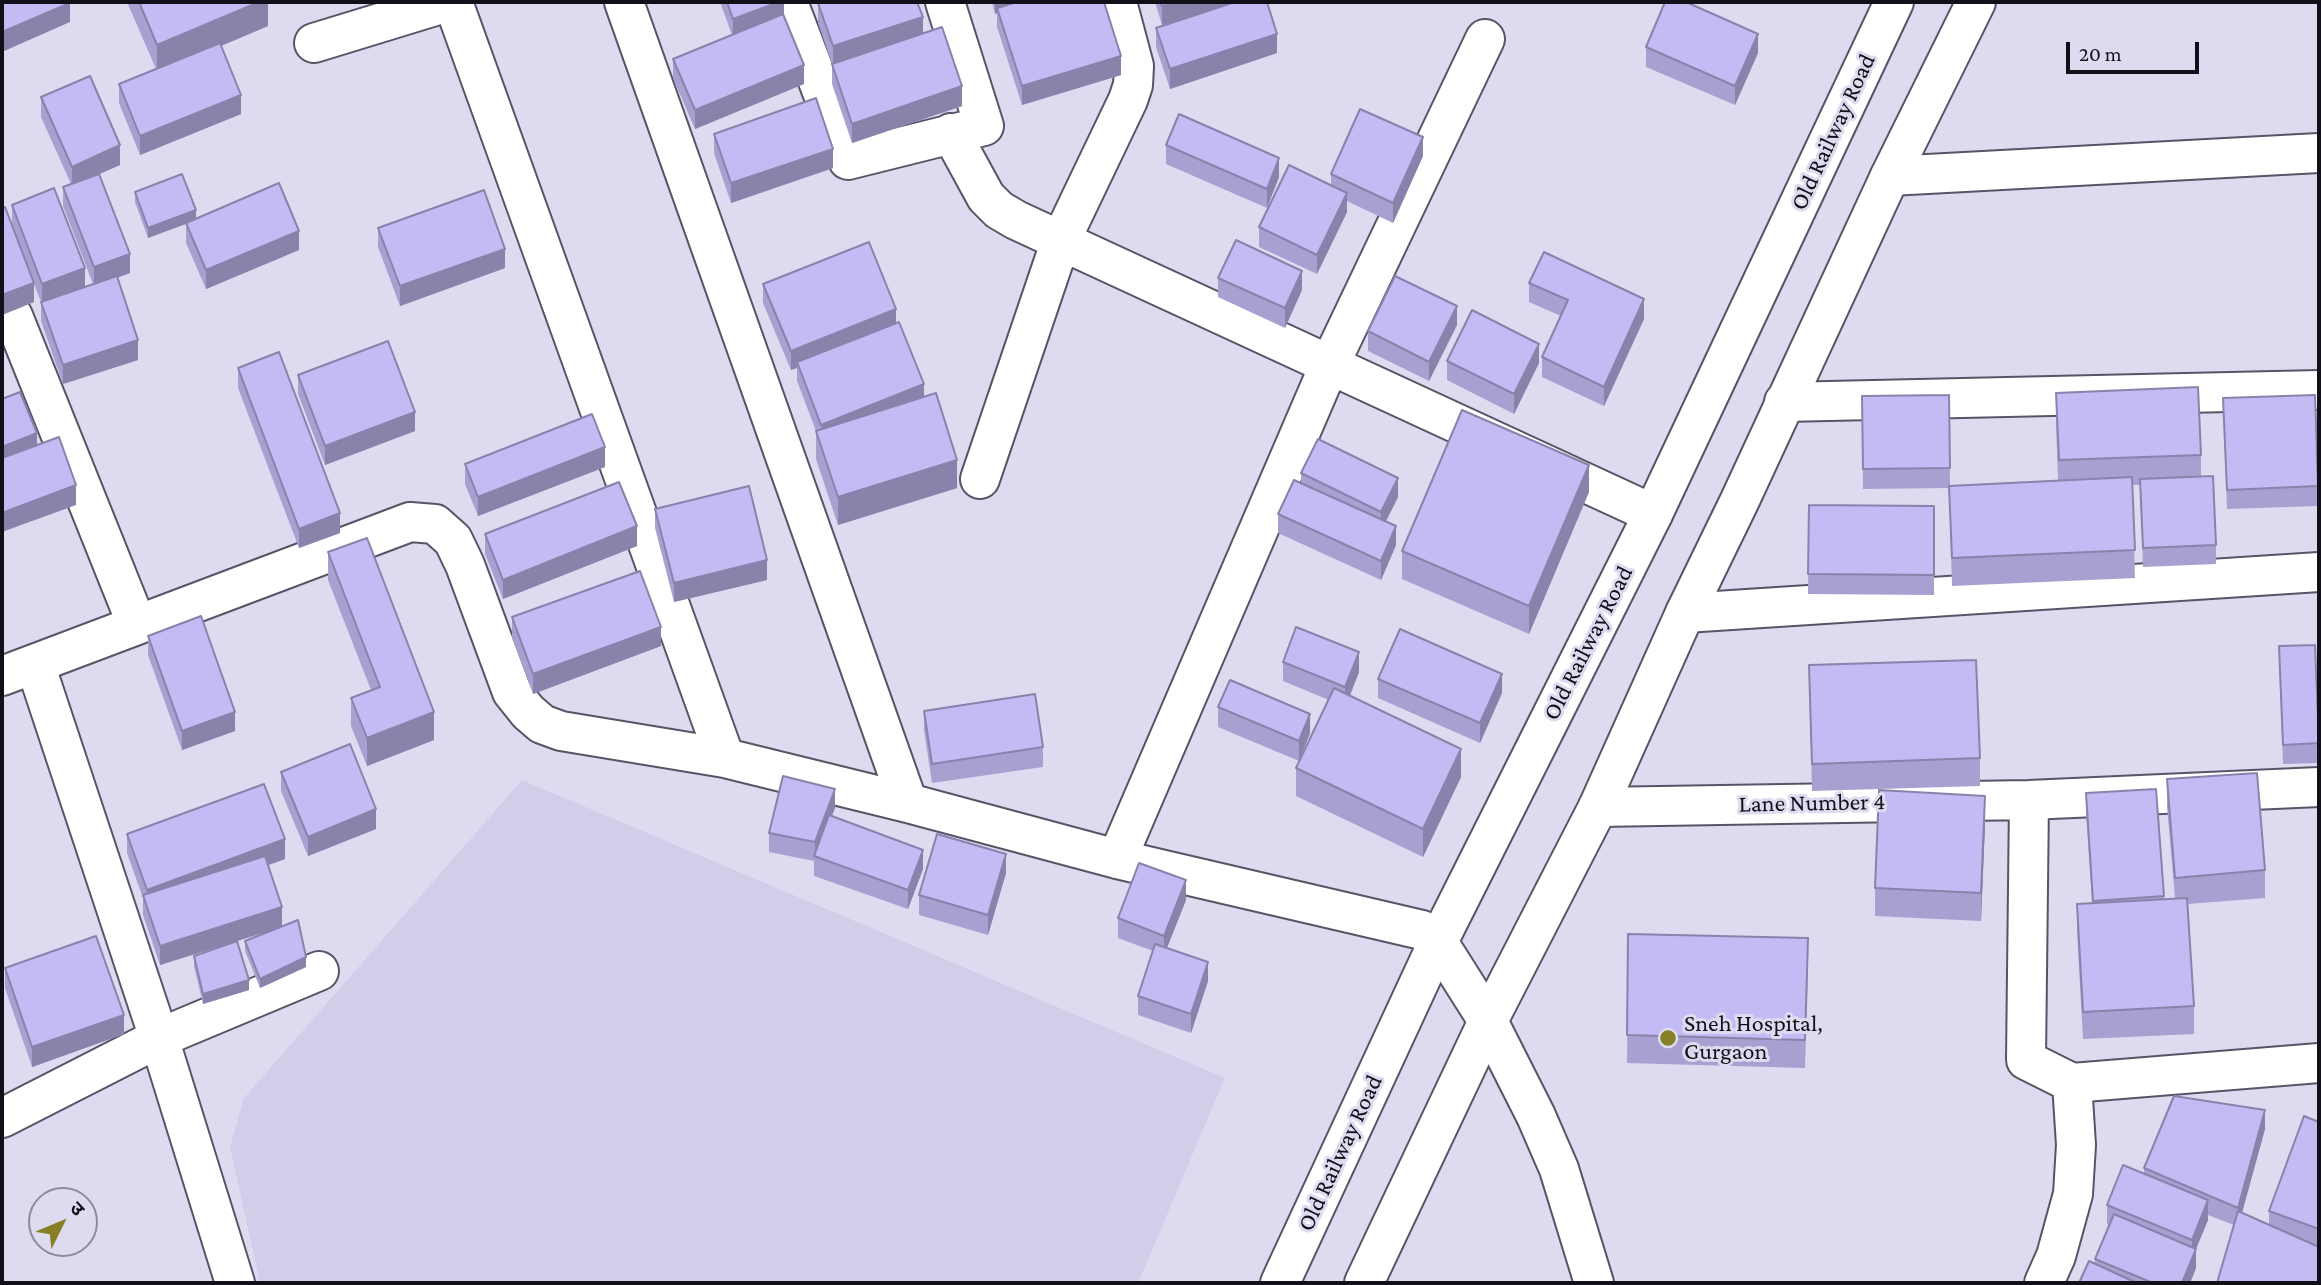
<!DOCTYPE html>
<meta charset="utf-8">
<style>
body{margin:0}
#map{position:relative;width:2321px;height:1285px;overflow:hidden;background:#dedbf1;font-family:"Crimson Pro","Noto Sans Devanagari",serif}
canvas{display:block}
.frame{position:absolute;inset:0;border:4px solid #111018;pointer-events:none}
.north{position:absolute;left:28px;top:1187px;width:70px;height:70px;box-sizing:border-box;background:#dedbf1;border:2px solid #8c8a9a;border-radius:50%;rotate:47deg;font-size:19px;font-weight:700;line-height:28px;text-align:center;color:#111018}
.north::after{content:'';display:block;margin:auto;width:24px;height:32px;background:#867f26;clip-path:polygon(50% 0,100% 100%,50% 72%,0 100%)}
.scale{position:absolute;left:2066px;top:42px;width:133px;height:32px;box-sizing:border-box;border:4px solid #111018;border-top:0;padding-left:9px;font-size:21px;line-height:24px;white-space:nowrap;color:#111018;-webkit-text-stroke:5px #dedbf1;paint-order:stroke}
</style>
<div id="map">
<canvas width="2321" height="1285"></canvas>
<div class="frame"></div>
<div class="north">उ</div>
<div class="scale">20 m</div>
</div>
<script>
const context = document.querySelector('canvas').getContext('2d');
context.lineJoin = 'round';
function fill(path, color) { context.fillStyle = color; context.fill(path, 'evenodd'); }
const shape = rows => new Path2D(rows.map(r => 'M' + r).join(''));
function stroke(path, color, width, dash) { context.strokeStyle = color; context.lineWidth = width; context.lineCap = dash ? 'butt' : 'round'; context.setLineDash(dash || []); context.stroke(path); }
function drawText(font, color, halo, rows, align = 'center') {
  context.font = font + ' "Crimson Pro",serif'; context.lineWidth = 6; context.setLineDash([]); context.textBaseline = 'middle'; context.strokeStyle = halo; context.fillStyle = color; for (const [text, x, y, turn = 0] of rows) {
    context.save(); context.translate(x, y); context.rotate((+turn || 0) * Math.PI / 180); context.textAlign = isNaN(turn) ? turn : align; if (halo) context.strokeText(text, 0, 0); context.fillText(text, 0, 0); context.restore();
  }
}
const built = shape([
 [522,780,1225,1078,1138,1283,260,1283,230,1147,244,1098]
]);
const minor = shape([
 [453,2,725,758],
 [624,2,908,803],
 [788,2,848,160,984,126,945,2],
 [314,43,448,2],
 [951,133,986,197,999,210,1016,220,1653,514],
 [1890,176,2319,153],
 [13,316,137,625],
 [1784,402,2319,390],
 [980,479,1061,240,1128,100,1133,85,1134,66,1117,2],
 [1685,613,2319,572],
 [35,664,159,1038,235,1283],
 [2,676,410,522,435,524,453,540,465,565,512,692,528,712,542,724,561,731,725,758,908,803,1117,859,1422,930,1438,942,1488,1021,1536,1116,1559,1169,1594,1283],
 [2029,800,2026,1060,2072,1083,2319,1063],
 [1598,807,2029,800,2319,787],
 [1117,859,1329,366,1485,39],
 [2,1118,159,1038,319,971],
 [2044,1283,2056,1256,2073,1194,2076,1145,2072,1083]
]);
const secondary = shape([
 [1280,1283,1438,942,1653,514,1894,2],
 [1364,1283,1488,1021,1598,807,1685,613,1740,500,1890,176,1976,2]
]);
const wall = shape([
 [127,2,268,2,268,26,221,46,241,114,140,155,119,103,119,84,156,69],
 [720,2,784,2,784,17,804,84,695,129,673,78,673,59,732,35],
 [992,2,1104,2,1121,75,1022,105,997,27,997,13,995,14],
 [1155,2,1229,2,1229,4,1277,53,1170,89,1156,47,1156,28,1181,19,1162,25],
 [818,3,923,33,962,106,852,143,832,84,832,64,818,23],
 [1646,47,1758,53,1735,105,1646,67],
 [41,97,120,165,99,174,130,273,117,278,138,360,63,384,41,321,41,302,34,284,34,302,2,315,2,209,12,224,12,205,85,287,93,284,63,206,63,187,71,184,41,117],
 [714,134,833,168,731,203,714,153],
 [1166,145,1279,177,1267,208,1166,164],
 [1423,156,1393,223,1347,201,1347,212,1317,274,1259,247,1259,227,1331,185,1331,174],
 [135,192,196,219,299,250,206,289,186,243,186,224,148,238,135,202],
 [378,228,505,268,400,306,378,247],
 [1218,278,1302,290,1285,328,1218,297],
 [1529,283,1644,319,1604,406,1542,377,1542,357,1561,316,1529,302],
 [763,284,896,324,924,397,957,488,838,525,816,459,816,431,797,381,797,368,791,370,763,303],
 [1457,325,1429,381,1368,351,1368,331],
 [1447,361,1539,363,1514,414,1447,380],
 [238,368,340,533,299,548,238,388],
 [298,375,415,431,325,465,298,394],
 [2056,393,2201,455,2201,476,2216,545,2216,564,2143,567,2140,485,2132,485,2135,578,1952,586,1949,488,1863,489,1862,396,1949,395,1950,486,2058,481,2056,421],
 [2223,398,2318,486,2318,506,2227,509],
 [465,464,605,467,478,516,465,484],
 [1301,473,1398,497,1386,521,1396,545,1381,580,1278,533,1278,514,1301,483],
 [1589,492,1529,634,1402,579,1402,551],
 [1809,505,1934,506,1934,595,1808,594],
 [655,509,767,580,674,602,655,528],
 [485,534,637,546,503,599,485,554],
 [328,552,434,740,367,766,351,726,351,698,371,690,328,580],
 [512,617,661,646,533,694,512,637],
 [148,636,235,731,182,750,148,655],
 [2279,646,2319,743,2319,763,2283,764],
 [1283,662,1359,672,1350,696,1461,777,1423,857,1296,796,1296,768,1329,700,1283,681],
 [1809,665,1980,758,1980,786,1812,791],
 [1378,679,1502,693,1480,743,1378,698],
 [1218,707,1310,733,1299,761,1218,727],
 [924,711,1043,747,1043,767,932,783,924,730],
 [281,772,376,829,308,856,281,791],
 [2167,779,2265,870,2265,898,2188,904,2194,1006,2194,1034,2083,1039,2077,931,2077,904,2092,903,2086,813,2086,793,2156,789,2164,899,2175,898,2167,807],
 [835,808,831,817,923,869,908,909,814,876,814,861,769,852,769,833],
 [1985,824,1981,921,1875,916,1875,888],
 [127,834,285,859,268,865,282,927,237,941,249,990,203,1004,194,966,194,956,232,942,160,965,143,915,143,898,127,853],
 [1006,873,988,935,919,915,919,895],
 [1186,900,1167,948,1208,981,1191,1033,1138,1015,1138,996,1153,951,1118,938,1118,918],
 [1628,934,1808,966,1805,1068,1627,1063],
 [245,941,306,967,260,988,245,951],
 [5,968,124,1034,32,1067,5,988],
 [2319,1122,2319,1283,2234,1225,2208,1215,2208,1220,2196,1249,2196,1268,2190,1283,2079,1283,2095,1264,2095,1259,2109,1225,2107,1224,2107,1205,2144,1174,2144,1168,2265,1129,2242,1213,2269,1225,2269,1211]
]);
const shadedWall = shape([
 [259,2,268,2,268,26,157,73,157,45],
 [779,2,784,2,784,19,733,38,733,19],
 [995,2,1040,2,997,8,997,13,995,14],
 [1176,2,1229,2,1229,6,1162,25,1162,6],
 [70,3,70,22,2,52,2,32],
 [923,17,923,36,833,65,833,46],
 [1277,34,1277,53,1170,89,1170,69],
 [1758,34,1758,53,1735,105,1735,86],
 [1121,56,1121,75,1022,105,1022,86],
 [804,65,804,84,695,129,695,110],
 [962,86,962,106,852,143,852,124],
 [241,95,241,114,140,155,140,136],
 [1423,137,1423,156,1393,223,1393,203],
 [120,145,120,165,72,186,72,167],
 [833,149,833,168,731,203,731,183],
 [1279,158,1279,177,1267,208,1267,189],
 [1347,193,1347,212,1317,274,1317,255],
 [196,210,196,220,148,238,148,228],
 [299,231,299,250,206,289,206,270],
 [505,249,505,268,400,306,400,286],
 [130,254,130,273,94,286,94,267],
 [85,268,85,287,42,304,42,284],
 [1302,271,1302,290,1285,328,1285,308],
 [34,283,34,302,2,315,2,295],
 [1644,299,1644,319,1604,406,1604,387],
 [1457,306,1457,325,1429,381,1429,362],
 [896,309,896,328,797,362,797,368,791,370,791,351],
 [138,340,138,360,63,384,63,365],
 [1539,344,1539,363,1514,414,1514,394],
 [924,384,924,404,821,444,821,425],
 [415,412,415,431,325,465,325,446],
 [37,433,37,453,2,467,2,447],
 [605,447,605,467,478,516,478,497],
 [957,460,957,488,838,525,838,497],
 [1589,465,1589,492,1529,634,1529,606],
 [1398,478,1398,497,1381,531,1381,512],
 [76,485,76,505,2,532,2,513],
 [340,513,340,533,299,548,299,529],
 [637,526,637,546,503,599,503,580],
 [1396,526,1396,545,1381,580,1381,561],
 [767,560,767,580,674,602,674,583],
 [661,627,661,646,533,694,533,674],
 [1359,652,1359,672,1345,707,1345,687],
 [1502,674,1502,693,1480,743,1480,723],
 [235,712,235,731,182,750,182,731],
 [434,712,434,740,367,766,367,738],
 [1310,714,1310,733,1299,761,1299,741],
 [1461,749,1461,777,1423,857,1423,829],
 [835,789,835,808,816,857,815,856,815,842],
 [1985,796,1985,824,1981,921,1981,893],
 [376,809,376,829,308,856,308,837],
 [285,839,285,859,147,909,147,890],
 [923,850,923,869,908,909,908,890],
 [1006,854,1006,873,988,935,988,915],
 [1186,880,1186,900,1164,955,1164,936],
 [282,907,282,927,160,965,160,946],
 [306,957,306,967,260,988,260,979],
 [1208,962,1208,981,1191,1033,1191,1014],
 [4,963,4,982,2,983,2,964],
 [249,980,249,990,203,1004,203,994],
 [124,1015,124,1034,32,1067,32,1047],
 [2265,1110,2265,1129,2238,1227,2238,1208],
 [2208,1200,2208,1220,2196,1249,2196,1268,2190,1283,2182,1283,2192,1259,2192,1240]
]);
const building = shape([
 [2,2,69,2,70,3,2,32,2,2],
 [139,2,259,2,157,45,139,2],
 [727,2,779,2,733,19,727,2],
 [823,2,917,2,923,17,833,46,818,3,823,2],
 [1017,2,1104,2,1121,56,1022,86,997,8,1017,2],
 [1160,2,1176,2,1162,6,1160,2],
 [1235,2,1267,2,1277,34,1170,69,1156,28,1235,2],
 [1665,2,1686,2,1758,34,1735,86,1646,47,1665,2],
 [783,14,804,65,695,110,673,59,783,14],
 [942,27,962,86,852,124,832,64,942,27],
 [220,43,241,95,140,136,119,84,220,43],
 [90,76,120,145,72,167,41,97,90,76],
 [816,98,833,149,731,183,714,134,816,98],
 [1360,109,1423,137,1393,203,1331,174,1360,109],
 [1179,114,1279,158,1267,189,1166,145,1179,114],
 [1289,165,1347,193,1317,255,1259,227,1289,165],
 [99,174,130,254,94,267,63,187,99,174],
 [182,174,196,210,148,228,135,192,182,174],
 [279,183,299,231,206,270,186,223,279,183],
 [54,188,85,268,42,284,12,205,54,188],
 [484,190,505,249,400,286,378,228,484,190],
 [5,207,34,283,2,295,2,209,5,207],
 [1236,240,1302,271,1285,308,1218,278,1236,240],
 [869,242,896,309,791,351,763,284,869,242],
 [1544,252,1644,299,1604,387,1542,357,1568,300,1529,283,1544,252],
 [117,276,138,340,63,365,41,302,117,276],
 [1395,276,1457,306,1429,362,1368,331,1395,276],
 [1472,310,1539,344,1514,394,1447,361,1472,310],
 [899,322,924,384,821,425,797,362,899,322],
 [388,341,415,412,325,446,298,375,388,341],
 [279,352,340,513,299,529,238,368,279,352],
 [2198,387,2201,455,2059,460,2056,393,2198,387],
 [20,392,37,433,2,447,2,399,20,392],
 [936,393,957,460,838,497,816,431,936,393],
 [1949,395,1950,468,1863,469,1862,396,1949,395],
 [2315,395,2318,486,2227,490,2223,398,2315,395],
 [1462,410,1589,465,1529,606,1402,551,1462,410],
 [592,414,605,447,478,497,465,464,592,414],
 [59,437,76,485,2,513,2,458,59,437],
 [1318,439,1398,478,1381,512,1301,473,1318,439],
 [2213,476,2216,545,2143,548,2140,479,2213,476],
 [2132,477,2135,550,1952,558,1949,486,2132,477],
 [1294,480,1396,526,1381,561,1278,514,1294,480],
 [619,482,637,526,503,580,485,534,619,482],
 [749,486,767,560,674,583,655,509,749,486],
 [1809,505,1934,506,1934,575,1808,574,1809,505],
 [367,538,434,712,367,738,351,698,380,687,328,552,367,538],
 [640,571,661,627,533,674,512,617,640,571],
 [201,616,235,712,182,731,148,636,201,616],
 [1296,627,1359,652,1345,687,1283,662,1296,627],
 [1400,629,1502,674,1480,723,1378,679,1400,629],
 [2315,645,2319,743,2283,745,2279,646,2315,645],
 [1976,660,1980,758,1812,764,1809,665,1976,660],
 [1230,680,1310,714,1299,741,1218,707,1230,680],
 [1334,688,1461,749,1423,829,1296,768,1334,688],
 [1035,694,1043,747,932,764,924,711,1035,694],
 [350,744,376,809,308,837,281,772,350,744],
 [2257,773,2265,870,2175,878,2167,779,2257,773],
 [783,776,835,789,815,842,769,833,783,776],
 [264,784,285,839,147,890,127,834,264,784],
 [2156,789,2164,896,2093,901,2086,793,2156,789],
 [1879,790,1985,796,1981,893,1875,888,1879,790],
 [829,815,923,850,908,890,814,856,829,815],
 [937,834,1006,854,988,915,919,895,937,834],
 [265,856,282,907,160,946,143,895,265,856],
 [1139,863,1186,880,1164,936,1118,918,1139,863],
 [2187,898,2194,1006,2083,1012,2077,904,2187,898],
 [298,920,306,957,260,979,245,941,298,920],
 [1628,934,1808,938,1805,1040,1627,1035,1628,934],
 [96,936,124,1015,32,1047,5,968,96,936],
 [237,941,249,980,203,994,194,956,237,941],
 [1155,944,1208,962,1191,1014,1138,996,1155,944],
 [2174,1096,2265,1110,2238,1208,2144,1168,2174,1096],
 [2304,1116,2319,1122,2319,1229,2269,1211,2304,1116],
 [2123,1165,2208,1200,2192,1240,2107,1205,2123,1165],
 [2238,1211,2319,1247,2319,1280,2318,1283,2217,1283,2238,1211],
 [2114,1214,2196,1249,2182,1283,2153,1283,2095,1259,2114,1214],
 [2089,1261,2137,1283,2079,1283,2089,1261]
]);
const markers = [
 [1668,1038,9,"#867f26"]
];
const streetNames = [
 ["Old Railway Road",1833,132,-65],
 ["Old Railway Road",1588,643,-63],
 ["Lane Number 4",1812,803,-1],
 ["Old Railway Road",1340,1153,-65]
];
const poiNames = [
 ["Sneh Hospital,",1684,1024],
 ["Gurgaon",1684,1052]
];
fill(built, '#d2ceea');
stroke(minor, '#575466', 42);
stroke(secondary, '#575466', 42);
stroke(minor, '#fff', 38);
stroke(secondary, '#fff', 38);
fill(wall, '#a9a0d2');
fill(shadedWall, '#8982ab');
fill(building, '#c4baf4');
stroke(building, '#8982ab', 2);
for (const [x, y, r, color] of markers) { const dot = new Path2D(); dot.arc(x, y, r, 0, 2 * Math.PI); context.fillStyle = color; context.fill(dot); stroke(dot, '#dedbf1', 2.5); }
drawText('24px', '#111018', '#dedbf1', streetNames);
drawText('24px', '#111018', '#dedbf1', poiNames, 'left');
</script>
